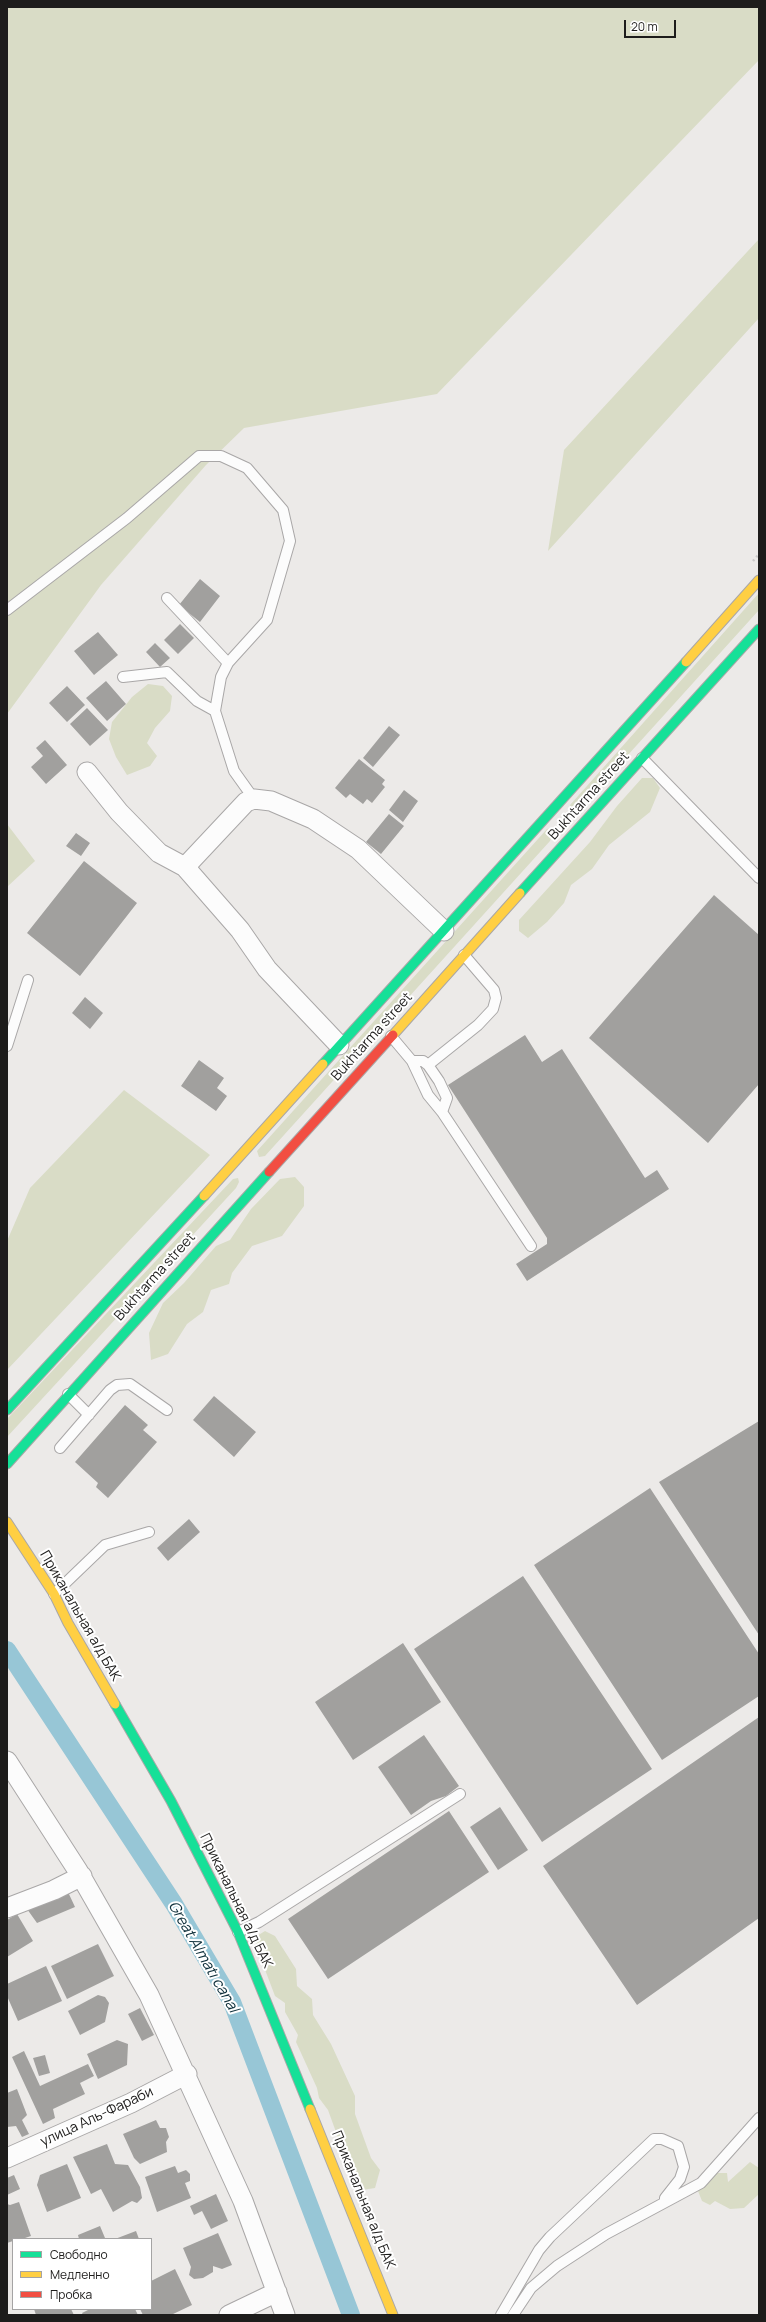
<!DOCTYPE html>
<meta charset="utf-8">
<style>
body{margin:0}
#map{position:relative;width:766px;height:2322px;overflow:hidden;background:#eceae8;font-family:Manrope,sans-serif}
canvas{display:block}
.frame{position:absolute;inset:0;border:8px solid #1d1c1b;pointer-events:none}
.legend{position:absolute;left:12px;top:2238px;width:140px;height:72px;box-sizing:border-box;background:#fff;border:1px solid #a5a4a4;margin:0;padding:5px 7px;list-style:none;font-size:12px;color:#1d1c1b}
.legend li{display:flex;align-items:center;gap:8px;height:20px}
.legend b{width:20px;border:1px solid #a5a4a4}
.scale{position:absolute;left:624px;top:20px;width:52px;height:18px;box-sizing:border-box;border:2px solid #1d1c1b;border-top:0;padding-left:5px;font-size:12px;line-height:14px;white-space:nowrap;color:#1d1c1b;-webkit-text-stroke:3px #fff;paint-order:stroke}
</style>
<div id="map">
<canvas width="766" height="2322"></canvas>
<div class="frame"></div>
<ul class="legend">
<li><b style="height:5px;background:#16e098"></b>Свободно</li>
<li><b style="height:5px;background:#ffcf43"></b>Медленно</li>
<li><b style="height:5px;background:#f24e42"></b>Пробка</li>
</ul>
<div class="scale">20 m</div>
</div>
<script>
const context = document.querySelector('canvas').getContext('2d');
context.lineJoin = 'round';
function fill(path, color) { context.fillStyle = color; context.fill(path, 'evenodd'); }
const shape = rows => new Path2D(rows.map(r => 'M' + r).join(''));
function stroke(path, color, width, dash) { context.strokeStyle = color; context.lineWidth = width; context.lineCap = dash ? 'butt' : 'round'; context.setLineDash(dash || []); context.stroke(path); }
function drawText(font, color, halo, rows, align = 'center') {
  context.font = font + ' Manrope,sans-serif'; context.lineWidth = 4; context.setLineDash([]); context.textBaseline = 'middle'; context.strokeStyle = halo; context.fillStyle = color; for (const [text, x, y, turn = 0] of rows) {
    context.save(); context.translate(x, y); context.rotate((+turn || 0) * Math.PI / 180); context.textAlign = isNaN(turn) ? turn : align; if (halo) context.strokeText(text, 0, 0); context.fillText(text, 0, 0); context.restore();
  }
}
const green = shape([
 [7,7,759,7,759,60,437,394,244,428,206,465,101,585,7,714],
 [759,239,759,318,548,551,564,450],
 [759,593,759,610,580,808,576,810,571,809,570,805],
 [148,684,163,686,172,696,170,711,155,728,147,743,157,756,150,766,127,775,116,757,109,739,112,722,132,697],
 [642,778,653,778,660,788,650,812,609,845,592,869,571,885,564,903,547,922,528,938,519,931,519,920,590,842,617,806],
 [7,824,35,861,7,887],
 [550,828,554,832,550,841,265,1156,259,1157,257,1151,547,829],
 [124,1090,210,1155,7,1370,7,1241,30,1188],
 [295,1177,304,1187,304,1206,282,1236,252,1246,232,1273,229,1284,211,1290,203,1312,187,1324,168,1354,151,1360,149,1333,163,1303,184,1283,216,1246,230,1240,251,1209,280,1179],
 [238,1178,239,1182,236,1188,7,1437,7,1419,233,1179],
 [265,1931,275,1936,296,1969,297,1986,312,1999,313,2015,331,2044,355,2096,355,2114,371,2158,380,2170,375,2188,362,2190,352,2176,328,2110,319,2098,317,2088,296,2042,298,2035,285,2012,285,2003,275,1996,264,1967,265,1955,256,1948,257,1936],
 [750,2162,759,2168,759,2194,744,2208,730,2209,715,2201,710,2205,702,2201,698,2191,717,2173,727,2173,728,2182]
]);
const canal = shape([
 [7,1650,174,1904,232,2002,351,2315]
]);
const building = shape([
 [200,579,220,596,200,622,179,605],
 [180,624,194,638,178,654,164,640],
 [98,632,118,655,94,675,74,651],
 [155,643,170,658,160,667,146,652],
 [106,681,126,704,107,721,86,698],
 [67,686,85,705,67,722,49,703],
 [87,708,108,730,90,746,70,724],
 [389,726,400,735,373,767,363,758],
 [45,740,67,765,46,784,31,767,43,756,36,748],
 [359,759,385,780,382,784,385,787,372,803,367,799,363,804,350,794,346,798,335,788],
 [404,790,418,801,403,822,389,810],
 [389,814,404,826,381,854,366,842],
 [76,833,90,843,81,856,66,846],
 [84,861,137,903,80,976,27,933],
 [714,895,759,935,759,1084,708,1143,589,1038],
 [85,997,103,1013,90,1029,72,1013],
 [525,1035,542,1062,562,1049,645,1178,657,1170,669,1189,527,1281,516,1264,547,1244,547,1238,448,1085],
 [199,1060,224,1078,217,1088,227,1096,216,1111,181,1086],
 [214,1396,256,1432,234,1457,193,1420],
 [125,1405,148,1425,143,1430,157,1442,108,1498,96,1487,98,1483,75,1462],
 [759,1421,759,1635,659,1482],
 [650,1488,759,1654,759,1696,662,1760,534,1565],
 [189,1519,200,1532,168,1561,157,1548],
 [523,1576,652,1769,542,1842,414,1649],
 [403,1643,441,1702,353,1760,315,1702],
 [759,1717,759,1918,637,2005,543,1866],
 [424,1735,459,1786,446,1796,431,1801,411,1815,378,1767],
 [500,1807,528,1850,498,1870,470,1827],
 [449,1811,489,1872,328,1979,288,1919],
 [68,1892,75,1907,37,1923,27,1909],
 [17,1914,33,1941,7,1957,7,1920],
 [98,1944,114,1976,67,1999,51,1966],
 [46,1966,62,2001,18,2021,7,1996,7,1984],
 [98,1995,105,1997,109,2003,105,2022,80,2035,68,2011],
 [140,2008,154,2035,142,2041,128,2014],
 [117,2040,128,2044,127,2065,98,2079,87,2054],
 [24,2051,40,2086,88,2064,94,2076,80,2083,85,2094,53,2109,55,2118,43,2124,12,2057],
 [45,2055,50,2073,39,2076,33,2058],
 [17,2089,27,2115,22,2120,29,2134,22,2137,16,2126,7,2127,7,2093],
 [156,2120,160,2128,166,2128,169,2137,166,2142,167,2152,140,2164,134,2158,123,2134],
 [107,2144,115,2164,128,2165,140,2187,142,2198,137,2203,132,2201,113,2212,101,2189,91,2194,73,2157],
 [67,2164,81,2198,47,2212,37,2185,40,2175],
 [175,2166,178,2173,186,2170,190,2174,190,2181,185,2183,191,2198,157,2212,145,2177],
 [14,2175,20,2189,7,2195,7,2178],
 [216,2194,228,2221,211,2229,202,2211,194,2215,190,2206],
 [19,2202,31,2236,22,2239,13,2239,13,2241,7,2243,7,2204,10,2205],
 [100,2226,105,2238,79,2239,78,2235],
 [136,2231,139,2239,115,2239],
 [218,2233,232,2265,222,2269,213,2266,213,2272,203,2278,194,2279,189,2275,191,2267,183,2248],
 [175,2269,192,2305,171,2315,143,2315,140,2309,151,2309,151,2281],
 [34,2309,71,2309,74,2315,36,2315],
 [90,2309,135,2309,138,2315,83,2315,82,2313]
]);
const path = shape([
 [753,561,759,554]
]);
const lane = shape([
 [167,598,228,663],
 [7,610,127,518,199,456,221,456,247,468,283,510,290,541,267,620,228,663,221,677,215,711,234,771,254,799],
 [123,677,167,672,197,701,215,711],
 [642,758,759,878],
 [391,1036,412,1061,428,1095,442,1112,531,1246],
 [7,1046,28,980],
 [412,1061,423,1061,428,1065,439,1081,447,1098,442,1112],
 [428,1065,478,1025,493,1009,496,998,494,990,464,955],
 [68,1394,89,1415],
 [60,1448,110,1390,117,1385,130,1384,167,1410],
 [54,1594,105,1545,149,1532],
 [238,1932,259,1922,460,1794],
 [501,2315,539,2250,550,2237,654,2139,662,2139,678,2146,684,2167,680,2179,665,2198,665,2202],
 [513,2315,531,2288,557,2266,606,2234,701,2183,759,2118]
]);
const street = shape([
 [87,772,119,812,159,853,185,867,246,802,254,799,271,801,313,819,358,849,444,931],
 [185,867,240,930,267,969,339,1045],
 [7,1761,78,1871,149,1995,243,2201,285,2315],
 [7,1908,54,1890,82,1876],
 [7,2158,131,2103,187,2074],
 [229,2315,277,2292]
]);
const fast = shape([
 [520,893,759,629],
 [323,1064,686,662],
 [7,1410,204,1196],
 [7,1464,269,1172],
 [115,1704,171,1801,238,1932,310,2109]
]);
const slow = shape([
 [686,662,759,580],
 [393,1035,520,893],
 [204,1196,323,1064],
 [7,1522,54,1594,68,1623,115,1704],
 [310,2109,393,2315]
]);
const jam = shape([
 [269,1172,393,1035]
]);
const streetNames = [
 ["Bukhtarma street",589,796,-48],
 ["Bukhtarma street",372,1037,-48],
 ["Bukhtarma street",155,1277,-48],
 ["Приканальная а/д БАК",80,1616,60],
 ["Приканальная а/д БАК",236,1901,64],
 ["улица Аль-Фараби",97,2117,-25],
 ["Приканальная а/д БАК",363,2200,68]
];
const waterNames = [
 ["Great Almatı canal",203,1957,60]
];
fill(green, '#d9dcc6');
stroke(canal, '#97c6d6', 18);
fill(building, '#a1a09e');
stroke(lane, '#a9a7a7', 12);
stroke(street, '#a9a7a7', 21);
stroke(fast, '#a9a7a7', 11);
stroke(slow, '#a9a7a7', 11);
stroke(jam, '#a9a7a7', 11);
stroke(path, '#cac9c9', 2.5, [2, 3]);
stroke(lane, '#fcfcfc', 10);
stroke(street, '#fcfcfc', 19);
stroke(fast, '#16e098', 9);
stroke(slow, '#ffcf43', 9);
stroke(jam, '#f24e42', 9);
drawText('14px', '#1d1c1b', '#fff', streetNames);
drawText('italic 15px', '#0e2f3a', '#fff', waterNames);
</script>
